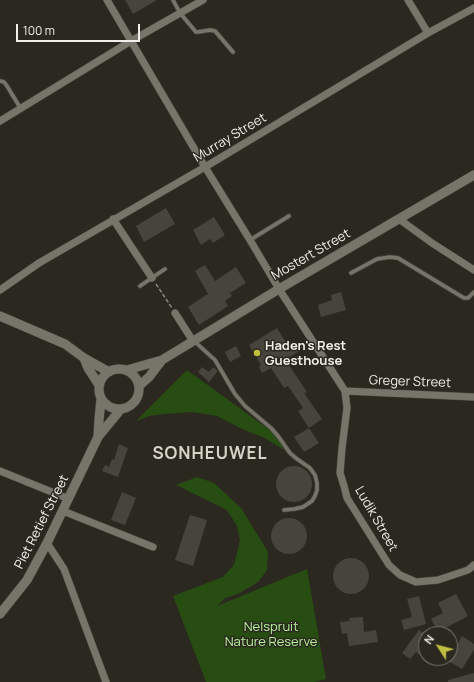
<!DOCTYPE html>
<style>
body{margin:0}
#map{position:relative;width:474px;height:682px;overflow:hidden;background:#2b2820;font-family:Manrope,sans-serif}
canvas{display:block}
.north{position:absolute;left:418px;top:626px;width:40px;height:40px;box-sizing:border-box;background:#2b2820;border:1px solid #797770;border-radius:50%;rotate:306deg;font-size:11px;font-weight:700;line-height:16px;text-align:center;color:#efeee8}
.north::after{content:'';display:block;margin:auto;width:14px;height:18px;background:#bfbe41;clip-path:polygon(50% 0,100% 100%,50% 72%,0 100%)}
.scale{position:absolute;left:16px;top:24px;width:124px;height:18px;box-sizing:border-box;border:2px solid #efeee8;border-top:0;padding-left:5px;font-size:12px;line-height:14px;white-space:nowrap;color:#efeee8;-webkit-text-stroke:3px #2b2820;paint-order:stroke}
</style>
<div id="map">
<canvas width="474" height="682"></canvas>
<div class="north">N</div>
<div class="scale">100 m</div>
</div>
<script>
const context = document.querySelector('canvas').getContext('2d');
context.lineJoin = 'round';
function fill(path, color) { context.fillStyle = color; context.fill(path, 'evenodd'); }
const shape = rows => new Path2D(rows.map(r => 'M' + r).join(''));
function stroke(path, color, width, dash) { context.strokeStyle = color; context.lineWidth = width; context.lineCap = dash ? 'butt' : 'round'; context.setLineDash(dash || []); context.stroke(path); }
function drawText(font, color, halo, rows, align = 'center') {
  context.font = font + ' Manrope,sans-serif'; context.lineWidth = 3; context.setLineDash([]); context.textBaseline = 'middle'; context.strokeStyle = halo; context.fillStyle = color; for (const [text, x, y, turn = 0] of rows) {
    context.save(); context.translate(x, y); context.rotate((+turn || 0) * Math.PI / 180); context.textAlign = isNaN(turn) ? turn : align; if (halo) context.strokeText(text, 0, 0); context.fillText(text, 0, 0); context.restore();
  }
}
const green = shape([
 [187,370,278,436,290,453,264,438,238,427,217,416,193,412,164,414,149,416,136,421],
 [197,477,214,483,241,508,268,552,267,570,258,582,238,594,225,598,217,606,307,569,326,679,314,682,206,682,173,596,223,577,234,565,240,541,237,526,227,510,176,485]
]);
const building = shape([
 [125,0,157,0,133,14],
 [166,208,175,224,144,242,136,226],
 [214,217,225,235,213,243,210,239,201,245,193,230],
 [205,265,215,281,236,267,246,283,230,293,232,296,225,301,228,306,199,325,188,307,208,294,195,271],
 [341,292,346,310,321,317,318,305,332,300,331,295],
 [277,328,288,346,294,341,300,351,285,359,307,392,304,393,322,419,309,428,298,411,303,408,288,386,284,388,271,368,262,373,259,367,261,365,249,345],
 [236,346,241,356,230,362,225,352],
 [202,367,209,372,213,367,218,371,209,382,198,372],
 [309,428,319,443,304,452,294,437],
 [119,444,128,448,118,477,102,471,105,465,109,467,112,459,114,460],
 '276 484a18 18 0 1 1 36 0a18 18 0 1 1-36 0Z',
 [122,492,136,498,125,525,111,520],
 [190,515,207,520,193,566,175,560],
 '271 536a18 18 0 1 1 36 0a18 18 0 1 1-36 0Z',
 '333 576a18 18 0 1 1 36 0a18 18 0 1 1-36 0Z',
 [456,594,468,616,438,632,431,619,443,613,438,603],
 [419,596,426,624,404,630,401,620,412,617,407,599],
 [363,617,364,632,376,630,378,642,349,646,347,633,342,634,340,622,350,621,349,618],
 [419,630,426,635,426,640,423,645,426,647,426,659,416,652,410,659,402,653],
 [462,636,474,644,474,650,462,669,447,660,449,658,450,658,450,656],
 [474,673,474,682,448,682,448,680]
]);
const path = shape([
 [156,284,172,308]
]);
const service = shape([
 [173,0,180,13,196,32,198,32,210,30,215,31,233,52],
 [0,81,4,82,7,86,21,109],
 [250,240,289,216],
 [351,273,377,259,390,257,398,258,464,298,468,298,474,292],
 [140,286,165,269],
 [194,341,215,360,235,394,245,406,271,428,278,436,290,453,297,459,310,468,315,475,317,483,317,490,315,496,312,501,303,507,294,509,284,510]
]);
const minor = shape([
 [107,0,205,167,250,240,279,289,345,391,347,408,342,448,340,473,344,486,347,498,389,565,400,575,416,582,438,580,468,570,474,565],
 [408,0,428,33],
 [0,121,131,41,203,0],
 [113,219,152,278],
 [399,219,432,243,474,270],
 [0,290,39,263,205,167,428,33,474,8],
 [175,313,193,341],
 [345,391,474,397],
 [0,471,69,499],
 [63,511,153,547],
 [47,543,64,569,106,682]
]);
const tertiary = shape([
 [0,316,65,344,84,358,109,372],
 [84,358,88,368,99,385],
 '99 389a20 20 0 1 1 40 0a20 20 0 1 1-40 0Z',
 [127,370,162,360,279,289,474,175],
 [139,386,149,377,162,360],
 [98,437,99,420,101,399],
 [0,614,27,580,47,543,98,437,121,409]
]);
const markers = [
 [257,353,4,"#bfbe41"]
];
const streetNames = [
 ["Murray Street",230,138,-31],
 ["Mostert Street",311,255,-30],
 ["Greger Street",410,382,2],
 ["Ludik Street",376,519,60],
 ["Piet Retief Street",42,522,-63]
];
const poiNames = [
 ["Haden's Rest",265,346],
 ["Guesthouse",265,361]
];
const parkNames = [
 ["Nelspruit",271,627],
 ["Nature Reserve",271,642]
];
const districtNames = [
 ["SONHEUWEL",210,454]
];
fill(green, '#274d12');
fill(building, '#47443b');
stroke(service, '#48463f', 5);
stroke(minor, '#48463f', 8);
stroke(tertiary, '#48463f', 10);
stroke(path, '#898780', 1.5, [4, 2]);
stroke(service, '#77746a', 3.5);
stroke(minor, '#77746a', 7);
stroke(tertiary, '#77746a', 9);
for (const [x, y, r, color] of markers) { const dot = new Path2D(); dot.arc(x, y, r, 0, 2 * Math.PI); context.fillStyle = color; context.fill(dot); stroke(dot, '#2b2820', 1.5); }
drawText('13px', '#efeee8', '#2b2820', streetNames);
drawText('bold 13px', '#efeee8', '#2b2820', poiNames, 'left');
drawText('13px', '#b5f19a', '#2b2820', parkNames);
context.letterSpacing = '1px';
drawText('bold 17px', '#d6d3c8', '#2b2820', districtNames);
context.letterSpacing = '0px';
</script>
